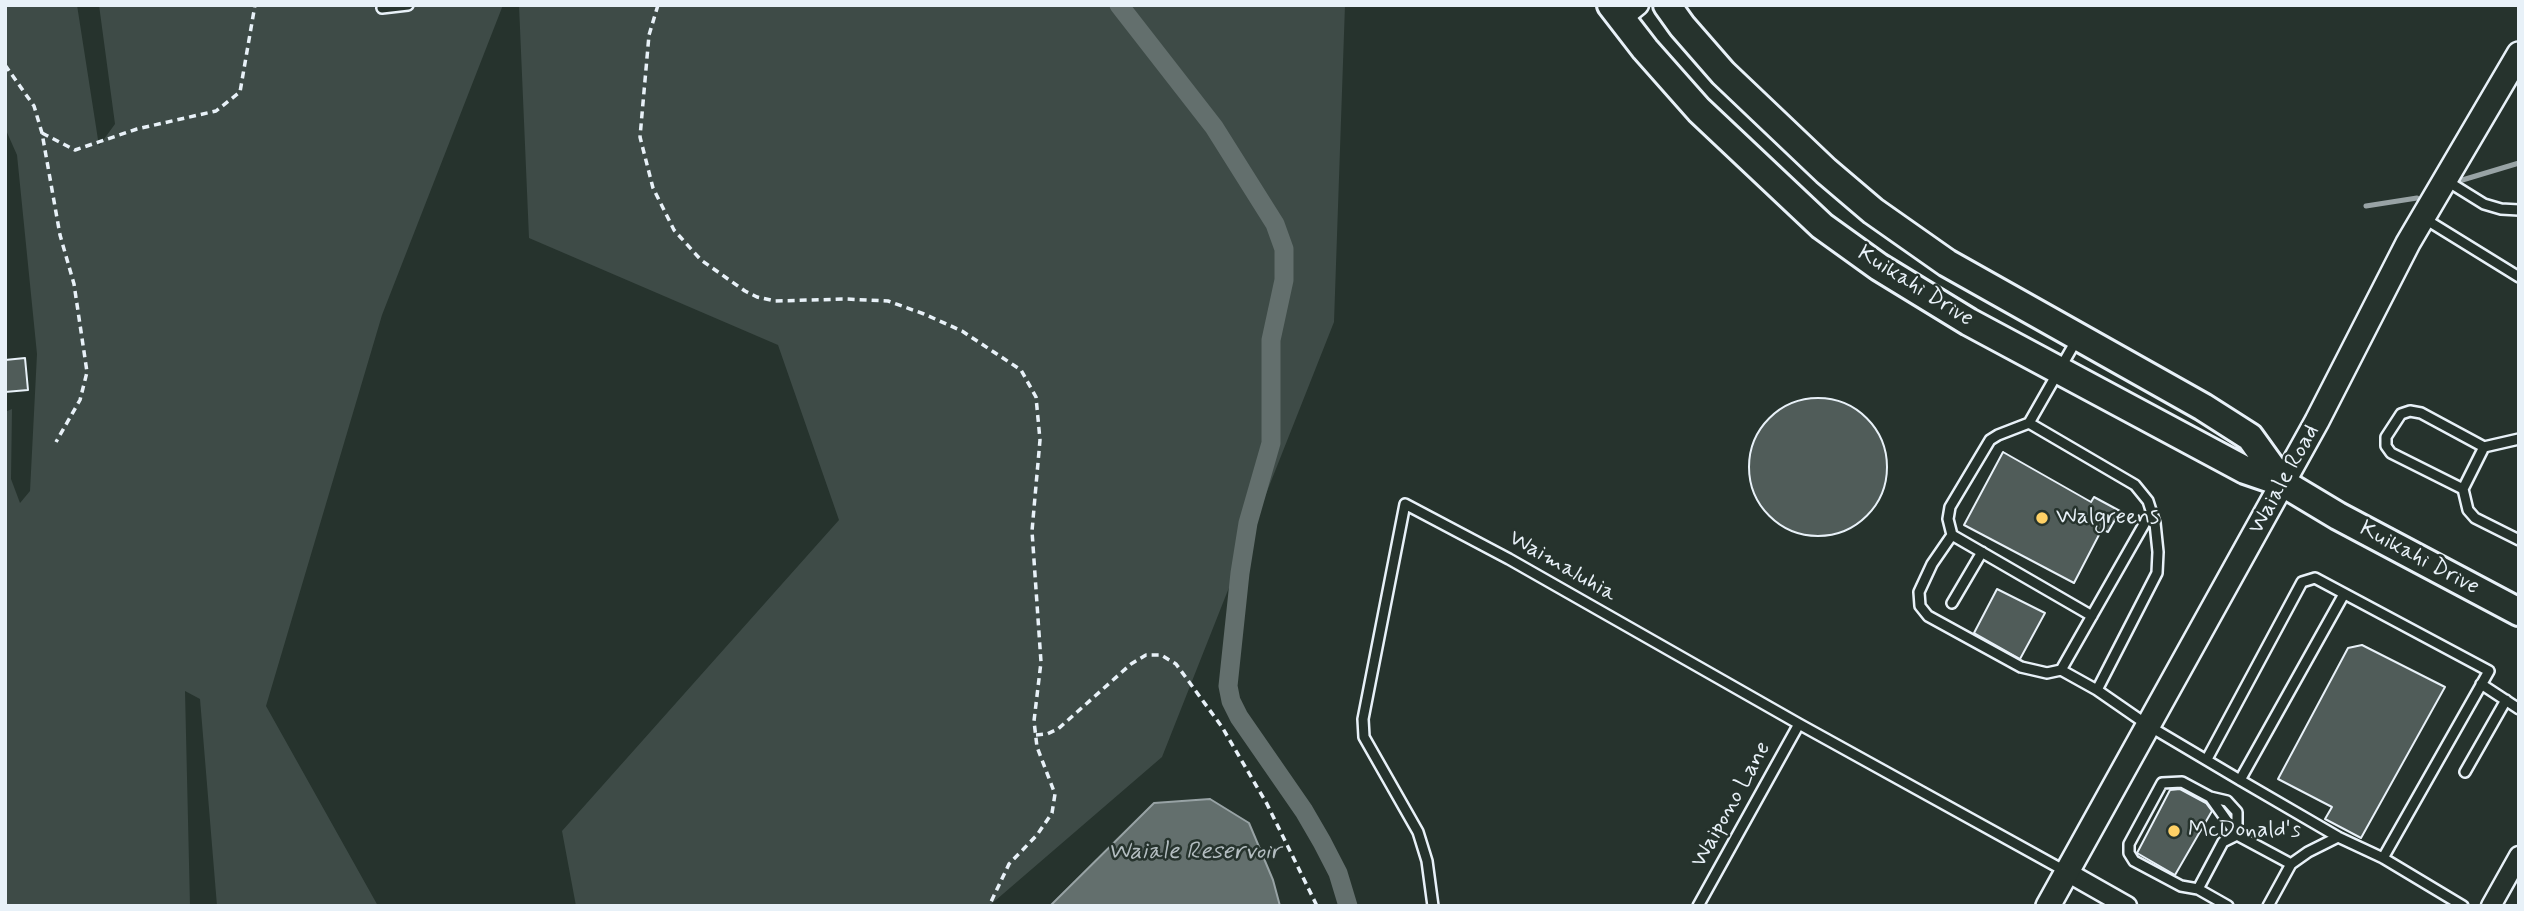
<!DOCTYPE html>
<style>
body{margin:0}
#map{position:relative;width:2524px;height:911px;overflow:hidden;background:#26332d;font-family:Mynerve,sans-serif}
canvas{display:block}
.frame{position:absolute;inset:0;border:7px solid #e8f1f8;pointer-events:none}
</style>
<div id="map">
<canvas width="2524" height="911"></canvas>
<div class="frame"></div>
</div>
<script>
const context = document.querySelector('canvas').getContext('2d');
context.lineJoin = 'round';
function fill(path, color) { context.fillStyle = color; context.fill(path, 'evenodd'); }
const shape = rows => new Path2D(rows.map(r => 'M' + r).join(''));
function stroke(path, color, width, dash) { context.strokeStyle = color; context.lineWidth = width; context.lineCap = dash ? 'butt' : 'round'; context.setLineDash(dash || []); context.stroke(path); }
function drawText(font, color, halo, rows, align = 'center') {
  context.font = font + ' Mynerve,sans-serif'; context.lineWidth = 5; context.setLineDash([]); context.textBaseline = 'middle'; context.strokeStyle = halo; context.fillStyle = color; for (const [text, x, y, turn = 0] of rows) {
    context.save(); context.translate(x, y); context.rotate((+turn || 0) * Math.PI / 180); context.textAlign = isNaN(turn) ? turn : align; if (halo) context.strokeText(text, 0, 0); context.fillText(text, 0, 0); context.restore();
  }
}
const green = shape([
 [5,5,77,5,99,146,115,124,99,5,503,5,382,315,266,706,378,906,217,906,200,699,185,691,190,906,5,906,5,412,12,409,11,479,20,503,30,491,37,354,17,155,5,128],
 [519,5,1345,5,1334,322,1162,757,989,906,576,906,562,831,839,520,778,345,529,238]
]);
const water = shape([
 [1210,799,1249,823,1273,880,1280,906,1050,906,1154,803,1210,799]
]);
const stream = shape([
 [2459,181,2519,163],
 [2366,206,2417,198]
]);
const canal = shape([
 [1119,5,1214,127,1275,224,1284,249,1284,280,1271,340,1271,443,1248,523,1240,573,1228,686,1231,701,1239,717,1304,811,1322,842,1338,873,1348,906]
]);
const building = shape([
 [25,358,28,390,5,392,5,360,25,358],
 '1749 467a69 69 0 1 1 138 0a69 69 0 1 1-138 0Z',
 [2003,452,2091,502,2094,497,2120,511,2108,532,2102,529,2074,583,1964,525,2003,452],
 [1997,589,2045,613,2020,659,1974,633,1997,589],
 [2362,645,2445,687,2361,838,2325,819,2332,807,2278,779,2348,648,2362,645],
 [2180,789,2206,803,2212,811,2175,875,2137,853,2170,790,2180,789]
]);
const path = shape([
 [658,5,649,35,640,137,653,188,674,230,701,260,745,291,757,297,775,301,846,299,888,301,924,314,962,331,1021,370,1036,397,1040,440,1032,531,1041,662,1034,721,1037,747,1055,794,1052,813,1037,835,1009,864,989,906],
 [5,65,34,106,42,133,60,235,74,284,87,372,80,400,56,442],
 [42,133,75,150,137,129,216,111,240,92,255,5],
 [1036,735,1047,734,1058,729,1131,664,1146,655,1161,655,1176,664,1222,727,1267,804,1317,906]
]);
const service = shape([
 [382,8,408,5],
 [2447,181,2484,204,2501,209,2519,210],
 [2425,219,2519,277],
 [2077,339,2029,423,1998,435,1990,440,1950,507,1948,519,1952,535,2092,616],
 [2029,423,2135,485,2148,501,2155,523,2158,552,2157,573,2097,690,2149,726,2240,780,2338,837,2383,858,2463,906],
 [2484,447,2463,489,2391,453,2386,446,2386,437,2401,414,2410,411,2421,413,2484,447,2519,439],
 [2463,489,2468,510,2475,518,2519,540],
 [1952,535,1932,564,1919,592,1920,606,1928,616,2021,667,2047,673,2061,670],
 [1952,603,1982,552],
 [2481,684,2519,709],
 [2097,690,2061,670,2151,512],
 [2207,759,2302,582,2315,578,2489,671,2383,858],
 [2465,772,2506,700],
 [2240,780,2344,594],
 [2210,797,2237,835],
 [2198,889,2181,886,2134,861,2129,853,2129,844,2162,783,2182,782,2210,797,2227,801,2237,812,2237,835],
 [1433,906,1427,861,1418,832,1364,737,1363,719,1405,504,1509,559,1799,724,2065,871],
 [1698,906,1799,724],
 [2228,906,2198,889,2223,842,2237,835,2291,864],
 [2268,906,2291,864,2308,852,2338,837]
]);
const minor = shape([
 [1622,19,1639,5],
 [2067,872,2127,906],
 [2491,906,2519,856]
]);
const tertiary = shape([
 [2048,906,2317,421,2408,243,2519,54]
]);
const secondary = shape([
 [1611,5,1645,49,1699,110,1822,226,1879,267,1969,322,2245,470,2283,483,2338,516,2519,612],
 [1667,5,1682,26,1723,73,1826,171,1873,211,1947,263,2203,407,2250,437,2283,483]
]);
const markers = [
 [2042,518,7,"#ffd166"],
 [2174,831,7,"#ffd166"]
];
const streetNames = [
 ["Kuikahi Drive",1915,287,32],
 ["Waiale Road",2285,480,-61],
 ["Kuikahi Drive",2419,559,28],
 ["Waimaluhia",1562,567,30],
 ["Waipono Lane",1732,805,-61]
];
const poiNames = [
 ["Walgreens",2056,518],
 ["McDonald's",2188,831]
];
const waterNames = [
 ["Waiale Reservoir",1194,853]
];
fill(green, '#3e4b47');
fill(water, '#636f6d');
stroke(water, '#98a3a5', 2);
stroke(stream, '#98a3a5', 5);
stroke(canal, '#636f6d', 19);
fill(building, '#505c59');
stroke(building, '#e8f1f8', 2);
stroke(service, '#e8f1f8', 14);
stroke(minor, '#e8f1f8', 23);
stroke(tertiary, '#e8f1f8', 28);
stroke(secondary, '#e8f1f8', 32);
stroke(path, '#e8f1f8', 3.5, [7, 5]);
stroke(service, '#26332d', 9);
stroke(minor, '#26332d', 18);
stroke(tertiary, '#26332d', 23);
stroke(secondary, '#26332d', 26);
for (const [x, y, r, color] of markers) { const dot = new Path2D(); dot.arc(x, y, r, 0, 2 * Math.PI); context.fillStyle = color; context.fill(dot); stroke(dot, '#26332d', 2.5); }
drawText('23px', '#e8f1f8', '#26332d', streetNames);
drawText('23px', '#e8f1f8', '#26332d', poiNames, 'left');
drawText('italic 24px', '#b3bdc0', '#26332d', waterNames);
</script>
